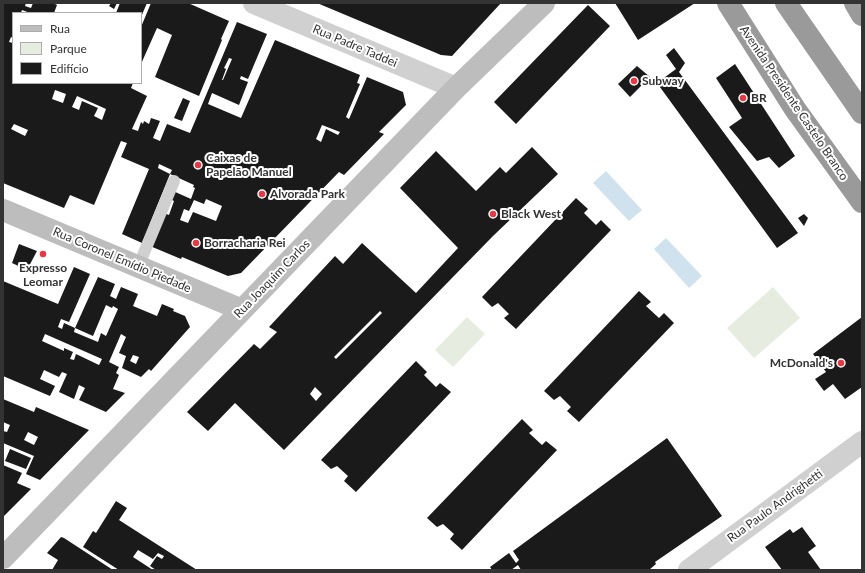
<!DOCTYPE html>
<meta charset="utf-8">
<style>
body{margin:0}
#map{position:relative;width:865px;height:573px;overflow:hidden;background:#fff;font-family:Lato,sans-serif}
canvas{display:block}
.frame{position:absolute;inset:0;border:4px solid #333;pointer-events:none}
.legend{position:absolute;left:12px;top:12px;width:130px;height:72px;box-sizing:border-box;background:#fff;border:1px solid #adadad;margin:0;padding:5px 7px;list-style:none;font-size:12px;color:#333}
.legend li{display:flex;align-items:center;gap:8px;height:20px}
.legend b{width:20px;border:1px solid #adadad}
</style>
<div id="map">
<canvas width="865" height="573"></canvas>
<div class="frame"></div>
<ul class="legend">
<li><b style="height:5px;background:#bdbdbd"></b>Rua</li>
<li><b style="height:11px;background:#e6ecdf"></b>Parque</li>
<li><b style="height:11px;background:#1a1a1a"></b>Edifício</li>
</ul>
</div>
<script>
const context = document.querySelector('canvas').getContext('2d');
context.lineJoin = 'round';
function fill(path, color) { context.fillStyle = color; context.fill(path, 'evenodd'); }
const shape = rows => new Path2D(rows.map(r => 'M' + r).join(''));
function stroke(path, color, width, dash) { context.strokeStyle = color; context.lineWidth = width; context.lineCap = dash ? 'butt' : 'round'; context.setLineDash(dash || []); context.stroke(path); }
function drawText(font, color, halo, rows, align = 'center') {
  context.font = font + ' Lato,sans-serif'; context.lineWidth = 4; context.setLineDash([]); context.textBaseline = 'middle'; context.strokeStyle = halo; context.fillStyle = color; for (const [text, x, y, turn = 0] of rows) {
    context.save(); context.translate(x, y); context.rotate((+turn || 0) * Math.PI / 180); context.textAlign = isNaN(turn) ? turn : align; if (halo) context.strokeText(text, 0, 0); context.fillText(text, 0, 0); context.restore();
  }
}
const green = shape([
 [773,287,800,318,754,358,727,328],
 [467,317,485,334,453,367,435,350]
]);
const water = shape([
 [606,171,642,210,629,221,593,183],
 [666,238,702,276,689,288,654,249]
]);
const building = shape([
 [3,3,26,3,25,6,31,8,33,3,53,3,57,5,54,13,30,13,22,10,21,13,13,13,13,38,11,37,9,42,13,43,13,83,133,83,131,88,147,96,132,129,138,131,141,122,143,124,144,121,149,124,151,118,160,121,153,138,160,141,167,124,190,133,237,22,267,34,248,79,241,76,240,79,248,82,239,105,212,93,208,104,241,118,275,40,360,75,357,83,360,84,346,117,349,119,367,77,403,92,406,105,379,132,384,134,344,175,339,172,241,273,228,276,182,257,181,259,150,246,164,213,169,215,174,201,170,199,173,191,191,199,195,188,193,187,194,185,170,174,172,170,159,164,158,168,170,174,142,243,122,234,149,169,121,157,127,143,121,141,94,205,70,195,64,208,3,183],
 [229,58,232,59,223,80,222,80,226,69,224,68],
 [55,90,66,94,63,103,52,99],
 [77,96,106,109,102,120,94,116,98,108,82,101,79,110,72,107],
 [14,124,28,130,25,136,11,129],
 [322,125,340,132,338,135,326,129,321,142,316,139],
 [206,199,222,206,216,221,193,212,188,223,180,220,184,209,189,211,194,200,204,204],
 [111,3,117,3,114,9,109,6],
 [120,3,147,3,141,17,141,13,116,13],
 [151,3,188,3,229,21,221,39,222,40,199,96,155,77,172,35,157,28,141,64,141,27],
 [317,3,501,3,452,56,441,55],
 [615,3,695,3,638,40],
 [588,5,610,26,516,124,494,102],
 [674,48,685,63,679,72,798,233,777,248,657,83,676,69,666,55],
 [735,64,795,156,779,168,769,157,757,161,729,127,742,118,716,78],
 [637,66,650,77,630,97,618,84],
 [183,98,190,101,182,121,174,118],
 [532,147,558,174,493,236,284,450,235,403,208,431,187,412,254,344,260,349,277,332,269,327,335,256,343,264,362,243,416,293,458,248,400,188,436,151,476,191,500,167,506,173],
 [380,311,382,313,336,359,334,357],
 [315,387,322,394,316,401,310,394],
 [576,198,588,209,584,213,596,225,601,220,611,230,516,329,504,318,509,314,498,303,492,307,482,297],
 [804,214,808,218,804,226,798,218],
 [19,244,37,251,27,270,12,263],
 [74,267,90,274,69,322,61,319,58,327,62,329,64,323,75,328,74,332,98,342,101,333,106,336,118,309,113,306,112,308,106,305,93,336,75,328,98,277,115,284,110,296,116,299,121,287,138,294,133,306,157,316,162,304,174,309,173,311,185,316,190,327,151,371,149,369,141,377,122,368,126,356,119,353,126,337,121,334,109,362,119,367,116,373,119,375,113,389,125,393,106,412,79,400,85,388,79,385,74,399,59,392,67,374,62,372,59,377,44,370,40,379,55,386,50,396,3,376,3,281,58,304],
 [45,334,102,359,99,365,76,354,74,360,70,359,73,352,64,348,64,351,42,341],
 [133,355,139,357,136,364,130,361],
 [639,291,651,302,646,306,659,318,664,313,674,323,579,422,567,411,571,407,560,396,554,400,544,391],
 [862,317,862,387,845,399,833,384,824,391,815,379,826,372,813,354],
 [416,361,427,372,424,375,436,387,440,383,451,392,356,492,344,481,348,476,337,466,331,469,321,460],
 [3,399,34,412,36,407,89,430,40,480,26,474,34,456,3,443,3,431,7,432,10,425,3,422],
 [28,432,38,437,34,445,24,440],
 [522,419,533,430,529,433,542,445,546,441,557,450,462,550,450,539,454,534,443,524,437,527,427,518],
 [667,438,722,516,655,562,656,564,649,570,521,570,518,565,511,570,492,570,490,567,509,553,516,563,519,560,513,551],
 [10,449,31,458,26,469,5,461],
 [3,465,22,473,17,483,31,489,3,517],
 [116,501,127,508,119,520,197,570,156,570,150,566,157,556,162,559,164,556,158,553,153,559,138,550,133,557,153,570,119,570,83,547,93,531,96,533],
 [802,527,816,546,808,552,821,570,782,570,765,547,790,529,793,533],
 [61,537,64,538,113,570,52,570,58,560,47,553]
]);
const lane = shape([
 [138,267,174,181]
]);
const street = shape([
 [254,3,456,88],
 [689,570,862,442]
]);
const secondary = shape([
 [3,210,242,310],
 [3,558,456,88,544,3]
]);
const highway = shape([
 [728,3,795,109,862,202],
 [786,3,862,113],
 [855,3,862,15]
]);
const markers = [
 [634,81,4,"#e63946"],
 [743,98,4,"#e63946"],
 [198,165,4,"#e63946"],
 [262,194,4,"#e63946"],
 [493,214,4,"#e63946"],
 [196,243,4,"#e63946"],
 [43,254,4,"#e63946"],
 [841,363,4,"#e63946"]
];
const streetNames = [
 ["Rua Padre Taddei",355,46,23],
 ["Avenida Presidente Castelo Branco",794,103,56],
 ["Rua Coronel Emídio Piedade",122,260,23],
 ["Rua Joaquim Carlos",272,279,-46],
 ["Rua Paulo Andrighetti",775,506,-36]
];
const poiNames = [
 ["Subway",642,81],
 ["BR",751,98],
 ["Caixas de",206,158],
 ["Papelão Manuel",206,172],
 ["Alvorada Park",270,194],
 ["Black West",501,214],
 ["Borracharia Rei",204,243],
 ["Expresso",43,268,"center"],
 ["Leomar",43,282,"center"],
 ["McDonald's",833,363,"right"]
];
fill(green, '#e6ecdf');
fill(water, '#cfe2ee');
fill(building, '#1a1a1a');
stroke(lane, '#d0d0d0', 12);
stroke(street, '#d0d0d0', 22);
stroke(secondary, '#bdbdbd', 22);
stroke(highway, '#9a9a9a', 22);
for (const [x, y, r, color] of markers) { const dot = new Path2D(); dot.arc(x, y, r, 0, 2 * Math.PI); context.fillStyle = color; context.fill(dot); stroke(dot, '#fff', 1.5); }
drawText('12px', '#333', '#fff', streetNames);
drawText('bold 12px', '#333', '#fff', poiNames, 'left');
</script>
